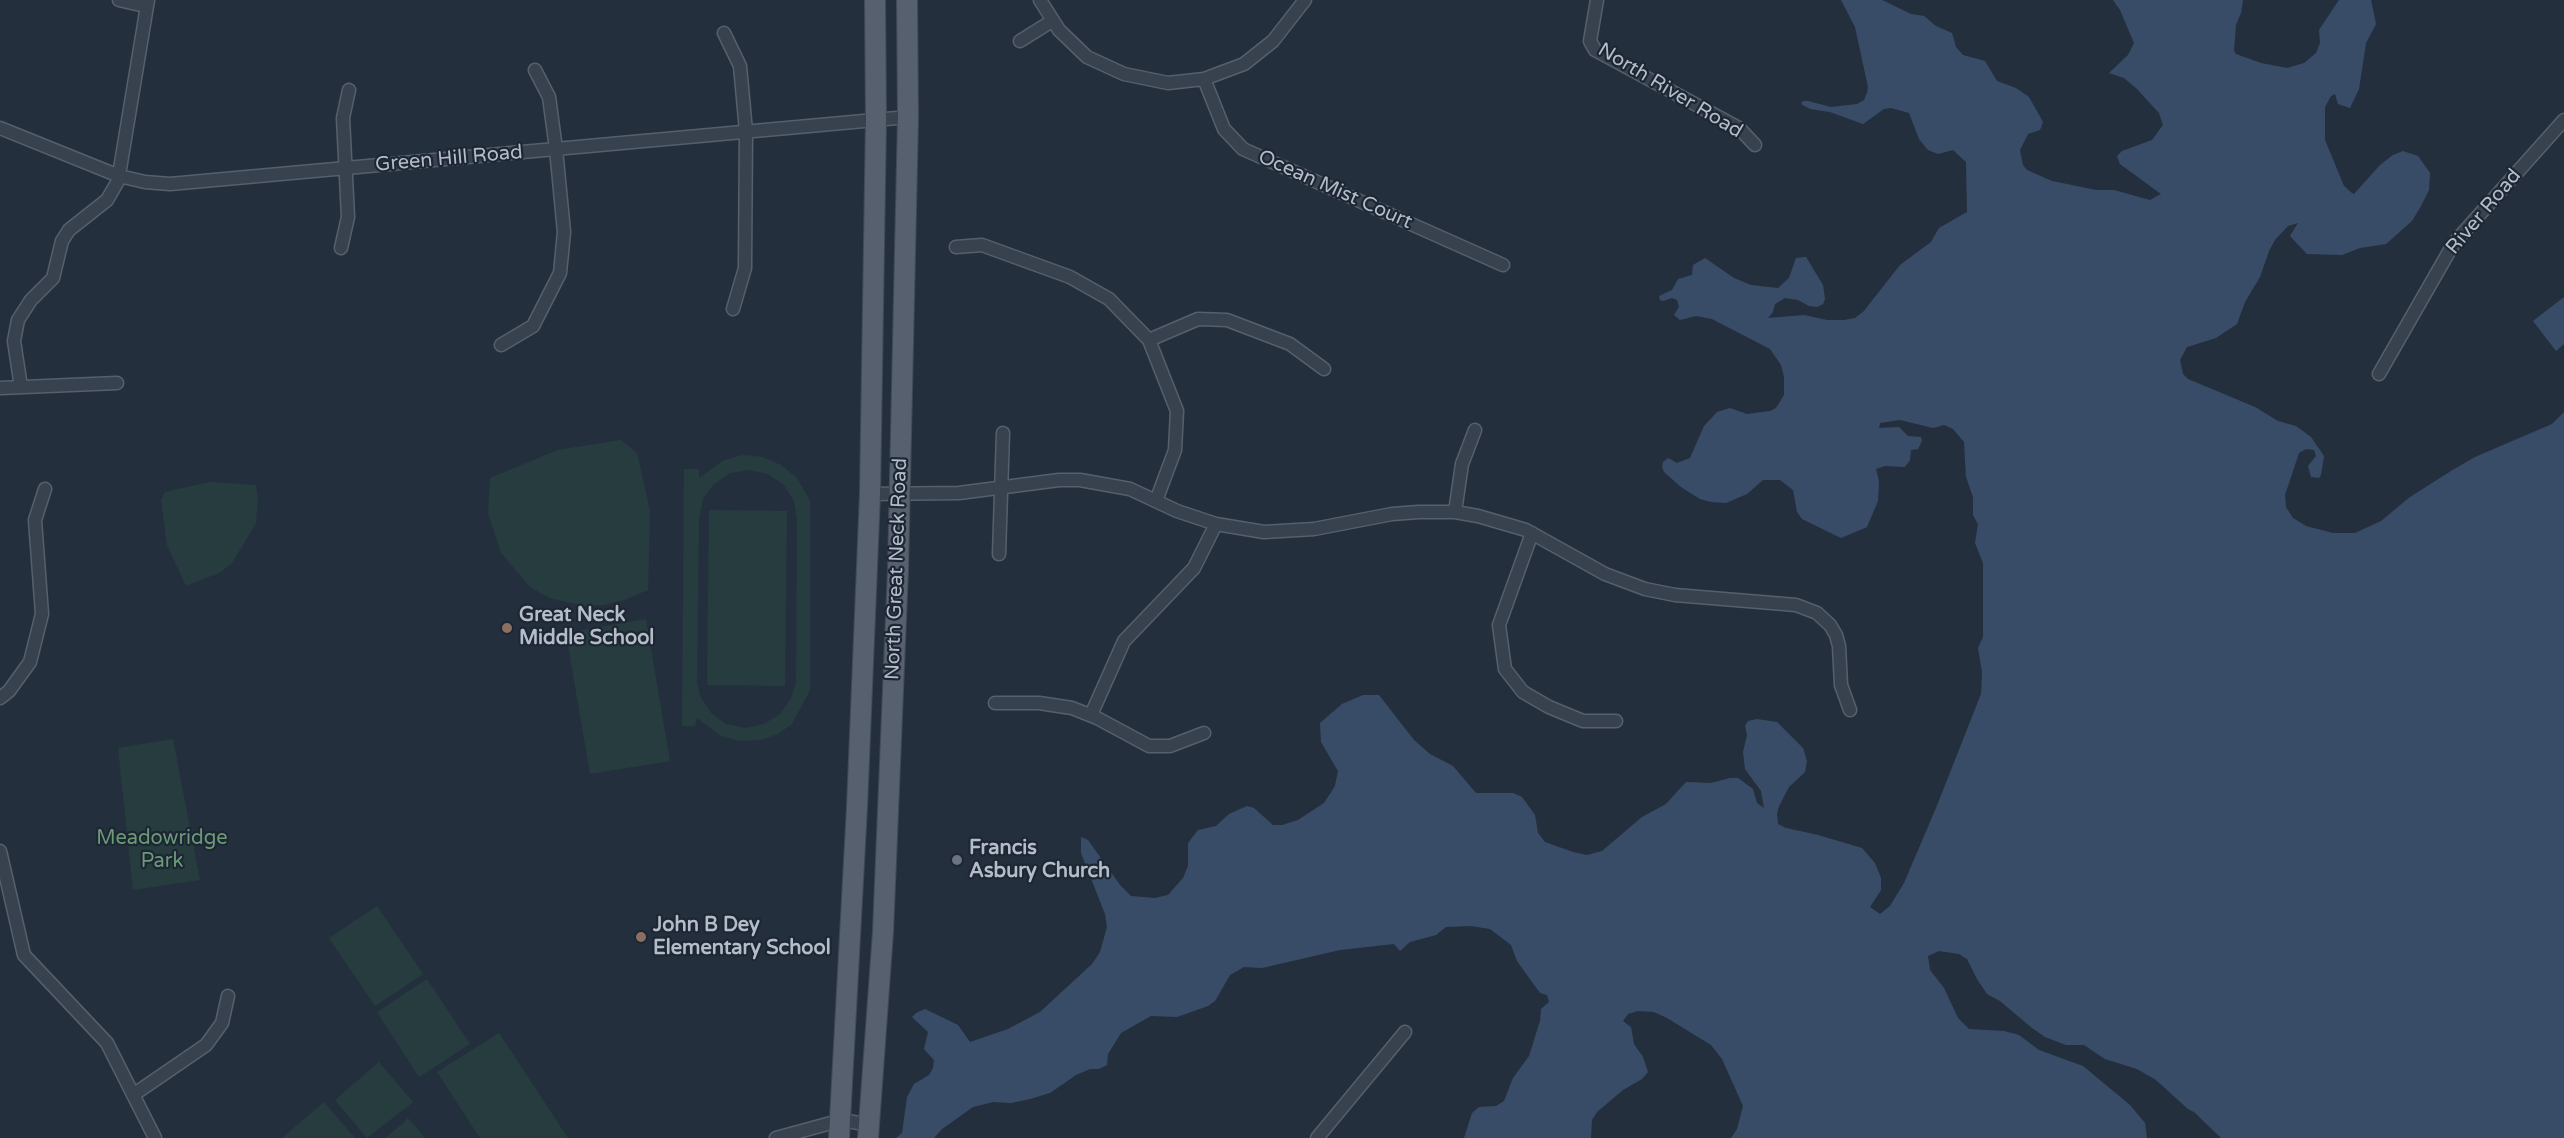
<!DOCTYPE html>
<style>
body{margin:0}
canvas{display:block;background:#242f3e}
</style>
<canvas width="2564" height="1138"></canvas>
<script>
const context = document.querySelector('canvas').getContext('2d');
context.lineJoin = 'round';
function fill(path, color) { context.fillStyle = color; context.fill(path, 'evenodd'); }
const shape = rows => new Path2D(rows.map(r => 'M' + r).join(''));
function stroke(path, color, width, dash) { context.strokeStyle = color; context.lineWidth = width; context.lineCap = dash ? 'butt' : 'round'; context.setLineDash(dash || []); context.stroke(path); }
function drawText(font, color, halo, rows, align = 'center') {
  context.font = font + ' "Varela Round",sans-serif'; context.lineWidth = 4.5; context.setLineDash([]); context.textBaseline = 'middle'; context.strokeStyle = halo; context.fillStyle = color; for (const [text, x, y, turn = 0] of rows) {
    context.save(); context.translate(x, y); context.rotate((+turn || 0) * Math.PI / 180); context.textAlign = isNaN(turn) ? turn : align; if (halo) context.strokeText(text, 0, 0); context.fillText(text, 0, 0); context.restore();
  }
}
const green = shape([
 [621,440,637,453,650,511,648,590,624,600,604,605,584,606,550,598,530,587,501,553,488,513,490,478,558,450],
 [743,455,763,457,781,465,797,478,810,501,810,690,792,724,778,734,761,740,739,741,721,736,697,718,695,726,682,726,684,469,699,469,699,478,724,460],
 [749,470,768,474,784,485,794,501,797,520,796,683,791,698,780,714,764,724,745,728,726,724,711,713,700,696,697,682,699,518,703,499,714,484,730,473],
 [210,482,256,485,258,499,256,523,232,563,221,572,186,586,167,545,161,500,165,492],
 [709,510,787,511,785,686,707,685],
 [646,619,670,761,590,774,566,633],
 [173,739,200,880,133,890,118,748],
 [377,906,423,974,375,1006,329,938],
 [427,979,470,1044,419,1077,377,1012],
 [499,1033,568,1138,480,1138,437,1072],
 [379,1062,413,1102,367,1138,335,1100],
 [324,1102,355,1138,282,1138],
 [408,1118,425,1138,385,1138,401,1125]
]);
const water = shape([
 [1841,0,1882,0,1911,14,1924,16,1936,26,1952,33,1956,47,1963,55,1985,61,1997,81,2016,88,2029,97,2043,122,2040,130,2028,134,2020,150,2023,165,2027,170,2052,181,2096,190,2114,190,2150,200,2161,194,2120,164,2117,156,2122,151,2152,140,2163,125,2159,113,2137,89,2124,78,2109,73,2128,55,2134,43,2120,10,2113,0,2243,0,2241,13,2236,25,2234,51,2236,54,2261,63,2287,68,2304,63,2316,53,2320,43,2319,30,2339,0,2371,0,2376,24,2366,43,2359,89,2350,108,2338,104,2335,94,2331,96,2325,107,2325,140,2344,186,2352,193,2354,194,2380,165,2393,155,2403,151,2418,156,2430,173,2429,190,2421,206,2412,221,2386,244,2360,248,2342,255,2307,254,2290,236,2298,223,2288,226,2275,240,2269,251,2260,277,2245,302,2237,324,2216,338,2187,347,2180,360,2183,374,2188,379,2255,407,2278,421,2296,426,2311,437,2324,456,2321,475,2319,478,2311,477,2308,466,2316,456,2314,450,2306,449,2299,453,2285,495,2286,507,2293,518,2306,526,2333,533,2355,533,2381,521,2410,497,2451,471,2475,457,2552,424,2564,412,2564,1138,2221,1138,2194,1112,2188,1109,2156,1080,2137,1069,2105,1059,2084,1045,2066,1045,2045,1037,2032,1028,2000,1001,1987,994,1977,979,1967,959,1959,954,1939,951,1928,956,1930,970,1944,988,1958,1018,1969,1029,2004,1031,2019,1035,2039,1050,2083,1066,2130,1105,2145,1123,2147,1138,1731,1138,1737,1129,1743,1106,1722,1059,1711,1045,1667,1018,1654,1012,1638,1011,1628,1014,1623,1021,1631,1027,1634,1044,1643,1057,1648,1072,1642,1079,1623,1090,1597,1112,1592,1120,1591,1138,1464,1138,1472,1113,1479,1107,1496,1106,1504,1101,1513,1078,1529,1056,1540,1021,1541,1009,1549,1002,1547,995,1540,993,1517,961,1511,945,1490,929,1471,926,1446,927,1436,935,1410,942,1400,951,1394,944,1340,950,1262,968,1244,967,1230,975,1215,1001,1208,1006,1177,1017,1151,1016,1121,1033,1108,1054,1107,1065,1099,1069,1090,1069,1076,1075,1050,1093,1030,1099,1011,1103,993,1102,973,1107,942,1129,934,1138,896,1138,902,1133,907,1097,914,1084,929,1075,933,1068,934,1060,924,1049,928,1032,912,1017,916,1013,925,1009,958,1025,970,1042,1008,1029,1040,1012,1092,964,1100,952,1107,927,1105,914,1081,853,1081,837,1088,840,1120,885,1131,896,1155,898,1168,895,1183,878,1188,866,1188,843,1198,830,1216,826,1229,814,1247,806,1254,808,1273,825,1282,825,1298,820,1324,803,1335,786,1338,771,1321,742,1320,723,1342,704,1363,695,1379,695,1414,740,1430,754,1453,766,1476,793,1513,793,1522,797,1535,815,1538,833,1545,842,1573,852,1587,855,1602,851,1642,817,1666,804,1686,782,1711,783,1730,778,1738,778,1753,789,1757,803,1764,808,1761,791,1745,769,1743,752,1747,735,1745,726,1748,721,1757,719,1777,722,1803,748,1807,761,1805,772,1789,787,1779,806,1777,814,1778,824,1786,828,1818,835,1862,848,1875,863,1881,878,1881,890,1870,907,1880,914,1890,906,1904,883,1936,808,1981,694,1982,672,1978,648,1983,637,1983,563,1975,543,1978,524,1973,515,1973,497,1966,477,1964,442,1953,429,1944,425,1933,428,1900,420,1880,423,1879,428,1899,427,1908,436,1921,437,1922,441,1918,449,1911,450,1910,460,1905,467,1885,466,1876,469,1879,481,1878,501,1867,527,1841,538,1802,519,1797,512,1793,490,1780,480,1763,480,1747,494,1726,503,1711,502,1700,499,1681,487,1664,472,1662,467,1663,462,1668,458,1677,463,1690,458,1704,426,1717,412,1730,408,1747,414,1770,411,1776,408,1784,395,1784,377,1781,365,1770,349,1712,319,1696,316,1680,320,1674,315,1679,307,1677,300,1672,298,1663,301,1660,300,1659,296,1672,290,1678,279,1692,275,1693,265,1705,258,1734,278,1751,285,1778,288,1789,278,1796,258,1806,257,1823,285,1825,299,1823,304,1817,307,1809,306,1798,300,1785,298,1775,304,1773,312,1768,318,1804,315,1827,320,1844,320,1855,318,1864,311,1900,265,1931,242,1939,228,1967,212,1966,162,1953,150,1938,154,1928,150,1919,139,1909,113,1891,108,1884,109,1863,124,1830,112,1810,109,1801,104,1803,101,1808,101,1831,107,1857,104,1864,100,1867,93,1868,87,1855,27],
 [2564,297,2564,344,2556,351,2533,321]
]);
const minor = shape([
 [119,0,145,6],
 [1040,0,1059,30,1087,57,1124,74,1168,83,1204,79,1244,64,1273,41,1305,0],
 [1597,0,1590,41,1595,50,1739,128,1755,145],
 [724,33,740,66,746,131,745,268,733,309],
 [1020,41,1052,21],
 [1204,79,1224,129,1243,149,1503,265],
 [0,128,119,176,145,182,170,184,908,117],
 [956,247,982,245,1070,277,1109,299,1149,340,1177,411,1175,450,1156,501],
 [341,248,348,217,343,118,349,90],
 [1149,340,1198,319,1227,320,1290,344,1324,369],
 [501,345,533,326,560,273,564,232,556,149,549,97,535,70],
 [2379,374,2454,243,2564,120],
 [21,387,14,341,18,320,31,300,53,278,62,241,69,230,107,200,118,181,148,0],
 [0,388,117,383],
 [870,494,959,493,1059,480,1080,480,1130,489,1177,511,1216,524,1264,532,1314,529,1392,514,1419,512,1455,512,1478,516,1526,530,1605,574,1645,589,1675,595,1796,605,1817,613,1830,625,1836,635,1839,646,1841,685,1850,710],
 [1455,512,1462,464,1475,430],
 [1532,533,1499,625,1505,669,1523,692,1549,707,1583,721,1616,721],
 [999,554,1003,433],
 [0,698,9,691,30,662,42,614,35,520,45,489],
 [995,703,1039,703,1072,708,1097,718,1149,746,1170,746,1204,733],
 [1091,715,1124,641,1194,568,1216,524],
 [0,851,24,955,107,1043,155,1138],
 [133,1095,206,1045,222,1023,228,996],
 [776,1138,842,1120,870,1125],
 [1317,1138,1405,1032]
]);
const primary = shape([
 [839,1138,857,807,870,494,876,120,875,0],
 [868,1138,883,932,898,570,908,117,907,0]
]);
const markers = [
 [507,628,6,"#8d6e63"],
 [957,860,6,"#6b7280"],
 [641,937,6,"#8d6e63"]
];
const streetNames = [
 ["North River Road",1670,91,31],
 ["Green Hill Road",449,159,-5],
 ["Ocean Mist Court",1335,190,24],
 ["River Road",2484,212,-50],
 ["North Great Neck Road",897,569,-88]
];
const poiNames = [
 ["Great Neck",519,616],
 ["Middle School",519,639],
 ["Francis",969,849],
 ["Asbury Church",969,872],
 ["John B Dey",653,926],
 ["Elementary School",653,949]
];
const parkNames = [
 ["Meadowridge",162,839],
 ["Park",162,862]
];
fill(green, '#263c3f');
fill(water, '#394c67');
stroke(minor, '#565f6c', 15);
stroke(primary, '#414a57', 22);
stroke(minor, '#38414e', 12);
stroke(primary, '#56606e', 20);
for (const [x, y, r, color] of markers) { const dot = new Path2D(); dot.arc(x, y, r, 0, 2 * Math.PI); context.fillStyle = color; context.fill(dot); stroke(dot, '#1d2633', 2); }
drawText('20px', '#b4bcc9', '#1d2633', streetNames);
drawText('bold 20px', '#b4bcc9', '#1d2633', poiNames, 'left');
drawText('20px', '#6b9a76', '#1d2633', parkNames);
</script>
